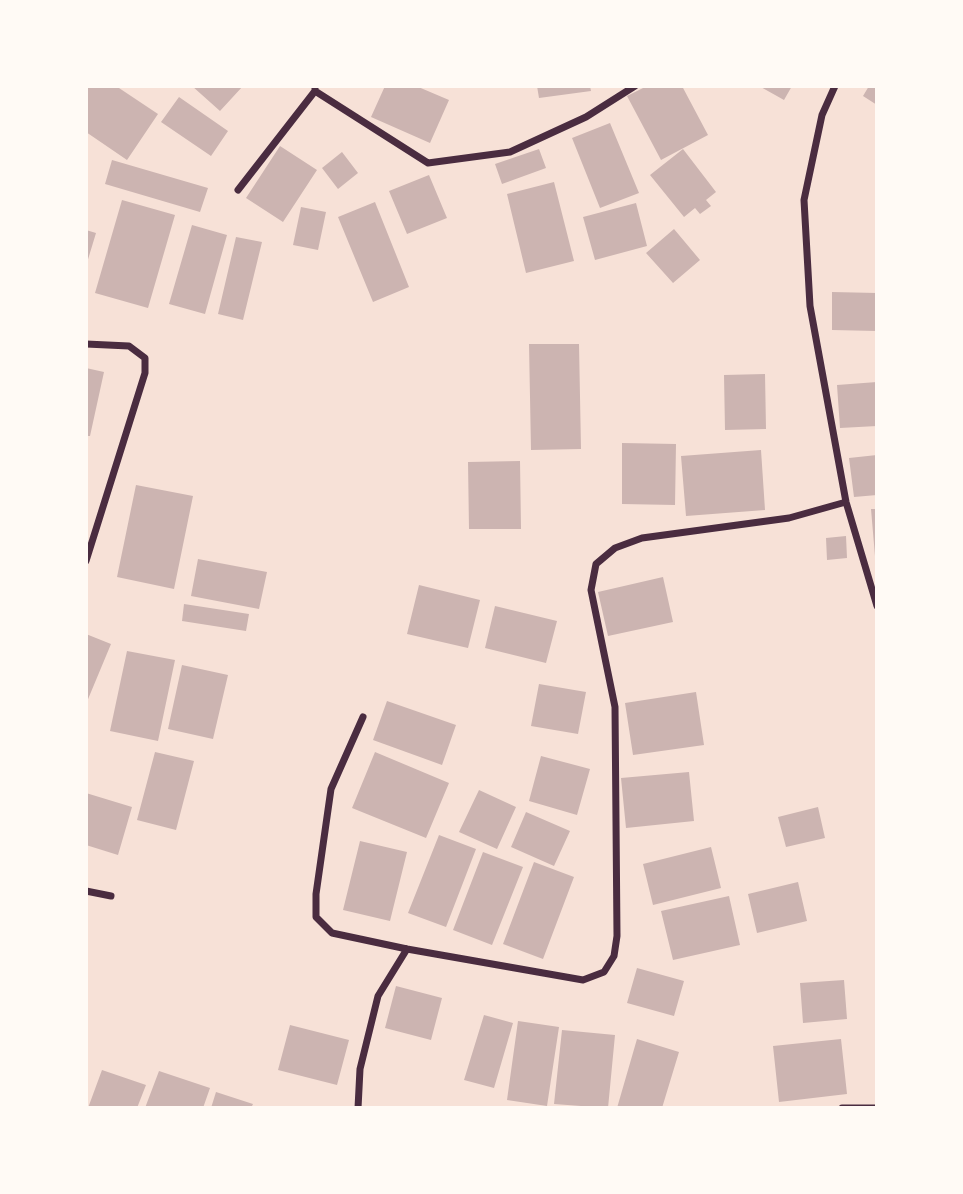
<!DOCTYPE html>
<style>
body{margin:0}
#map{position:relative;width:963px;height:1194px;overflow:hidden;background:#f7e1d7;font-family:Mulish,sans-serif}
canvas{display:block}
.frame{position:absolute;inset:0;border:88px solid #fffaf5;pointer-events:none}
</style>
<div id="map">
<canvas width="963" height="1194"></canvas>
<div class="frame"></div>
</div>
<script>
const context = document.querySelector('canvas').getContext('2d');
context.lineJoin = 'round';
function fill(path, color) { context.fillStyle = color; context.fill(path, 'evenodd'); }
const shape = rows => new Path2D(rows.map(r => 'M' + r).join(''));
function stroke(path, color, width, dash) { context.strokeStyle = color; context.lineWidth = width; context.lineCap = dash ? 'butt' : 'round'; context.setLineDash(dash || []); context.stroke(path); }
const building = shape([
 [86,86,116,86,158,114,127,160,86,132],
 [192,86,243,86,220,111],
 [385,86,416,86,449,100,430,143,371,117],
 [537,86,590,86,591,91,539,98],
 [647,86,682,86,708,135,661,160,627,96],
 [759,86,792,86,784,100],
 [869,86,877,86,877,105,863,96],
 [179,97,228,131,211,156,161,122],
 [610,123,639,193,600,208,572,138],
 [280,146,317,170,283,222,246,198],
 [539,149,546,168,502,184,495,164],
 [683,149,716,192,706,200,711,206,700,214,695,208,684,217,650,175],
 [342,152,358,173,338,189,322,168],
 [112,160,208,188,200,212,105,184],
 [429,175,447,218,407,234,389,191],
 [554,182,574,261,526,273,507,194],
 [122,200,175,215,148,308,95,293],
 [375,202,409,287,373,302,338,217],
 [636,203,647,246,595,260,583,217],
 [301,207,326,212,318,250,293,245],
 [192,225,227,235,205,314,169,304],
 [674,229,700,260,673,283,646,253],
 [86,230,96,233,86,266],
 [236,237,262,242,243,320,218,314],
 [832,292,877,293,877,331,832,330],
 [529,344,579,344,581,449,531,450],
 [86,368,104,372,90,436,86,436],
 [765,374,766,429,725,430,724,375],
 [877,382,877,426,840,428,837,385],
 [622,443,676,444,675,505,622,504],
 [761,450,765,510,686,516,681,456],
 [877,455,877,495,854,497,849,458],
 [520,461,521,529,469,529,468,462],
 [136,485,193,496,174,589,117,577],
 [871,509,877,509,877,556,875,556],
 [846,536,847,558,827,560,826,538],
 [198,559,267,572,259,609,191,596],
 [663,577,673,622,608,636,598,592],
 [419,585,480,600,468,648,407,634],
 [184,604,249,614,246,631,182,621],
 [495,606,557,621,546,663,485,648],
 [86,634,111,644,86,704],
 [127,651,175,660,158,741,110,731],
 [182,665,228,675,213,739,168,729],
 [539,684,586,692,578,734,531,726],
 [696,692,704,745,633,755,625,703],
 [387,701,456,725,442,765,373,740],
 [155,752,194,761,176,830,137,820],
 [375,752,449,783,426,838,352,808],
 [541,756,590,769,577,815,529,801],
 [689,772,694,821,626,828,621,778],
 [479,790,516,807,497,849,459,832],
 [86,793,132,807,118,855,86,845],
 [818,807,825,838,786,847,778,817],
 [526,812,570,831,554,866,511,847],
 [439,835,476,849,446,927,408,913],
 [360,841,407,852,390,921,343,910],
 [711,847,721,888,653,905,643,864],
 [483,852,523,867,492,945,453,930],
 [534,862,574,877,543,959,503,944],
 [798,882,807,921,757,933,748,894],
 [729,896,740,945,673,960,661,911],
 [637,968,684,981,674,1016,627,1003],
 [844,980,847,1019,803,1023,800,983],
 [396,986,442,998,431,1040,385,1028],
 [484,1015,513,1023,494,1088,464,1080],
 [518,1021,559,1027,547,1106,507,1100],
 [290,1025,349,1040,337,1085,278,1070],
 [562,1030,615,1035,608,1108,554,1104],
 [637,1039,679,1052,662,1108,617,1108],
 [841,1039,847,1094,779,1102,773,1046],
 [102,1070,146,1085,137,1108,88,1108],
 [159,1071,210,1088,203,1108,145,1108],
 [216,1092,253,1104,251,1108,211,1108]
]);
const minor = shape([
 [835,86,822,115,804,200,810,306,846,502,877,606],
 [315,91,428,163,510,152,586,117,635,86],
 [238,190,315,91,315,86],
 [86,344,129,346,145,358,145,373,86,561],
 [363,717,331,789,316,894,316,917,332,933,407,949,583,980,604,972,614,956,617,936,615,707,591,590,596,564,615,548,642,538,789,518,846,502],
 [86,891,111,896],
 [358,1108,360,1069,378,996,407,949],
 [842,1108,877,1108]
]);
fill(building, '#ccb4b1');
stroke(minor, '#4a2c40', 7);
</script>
